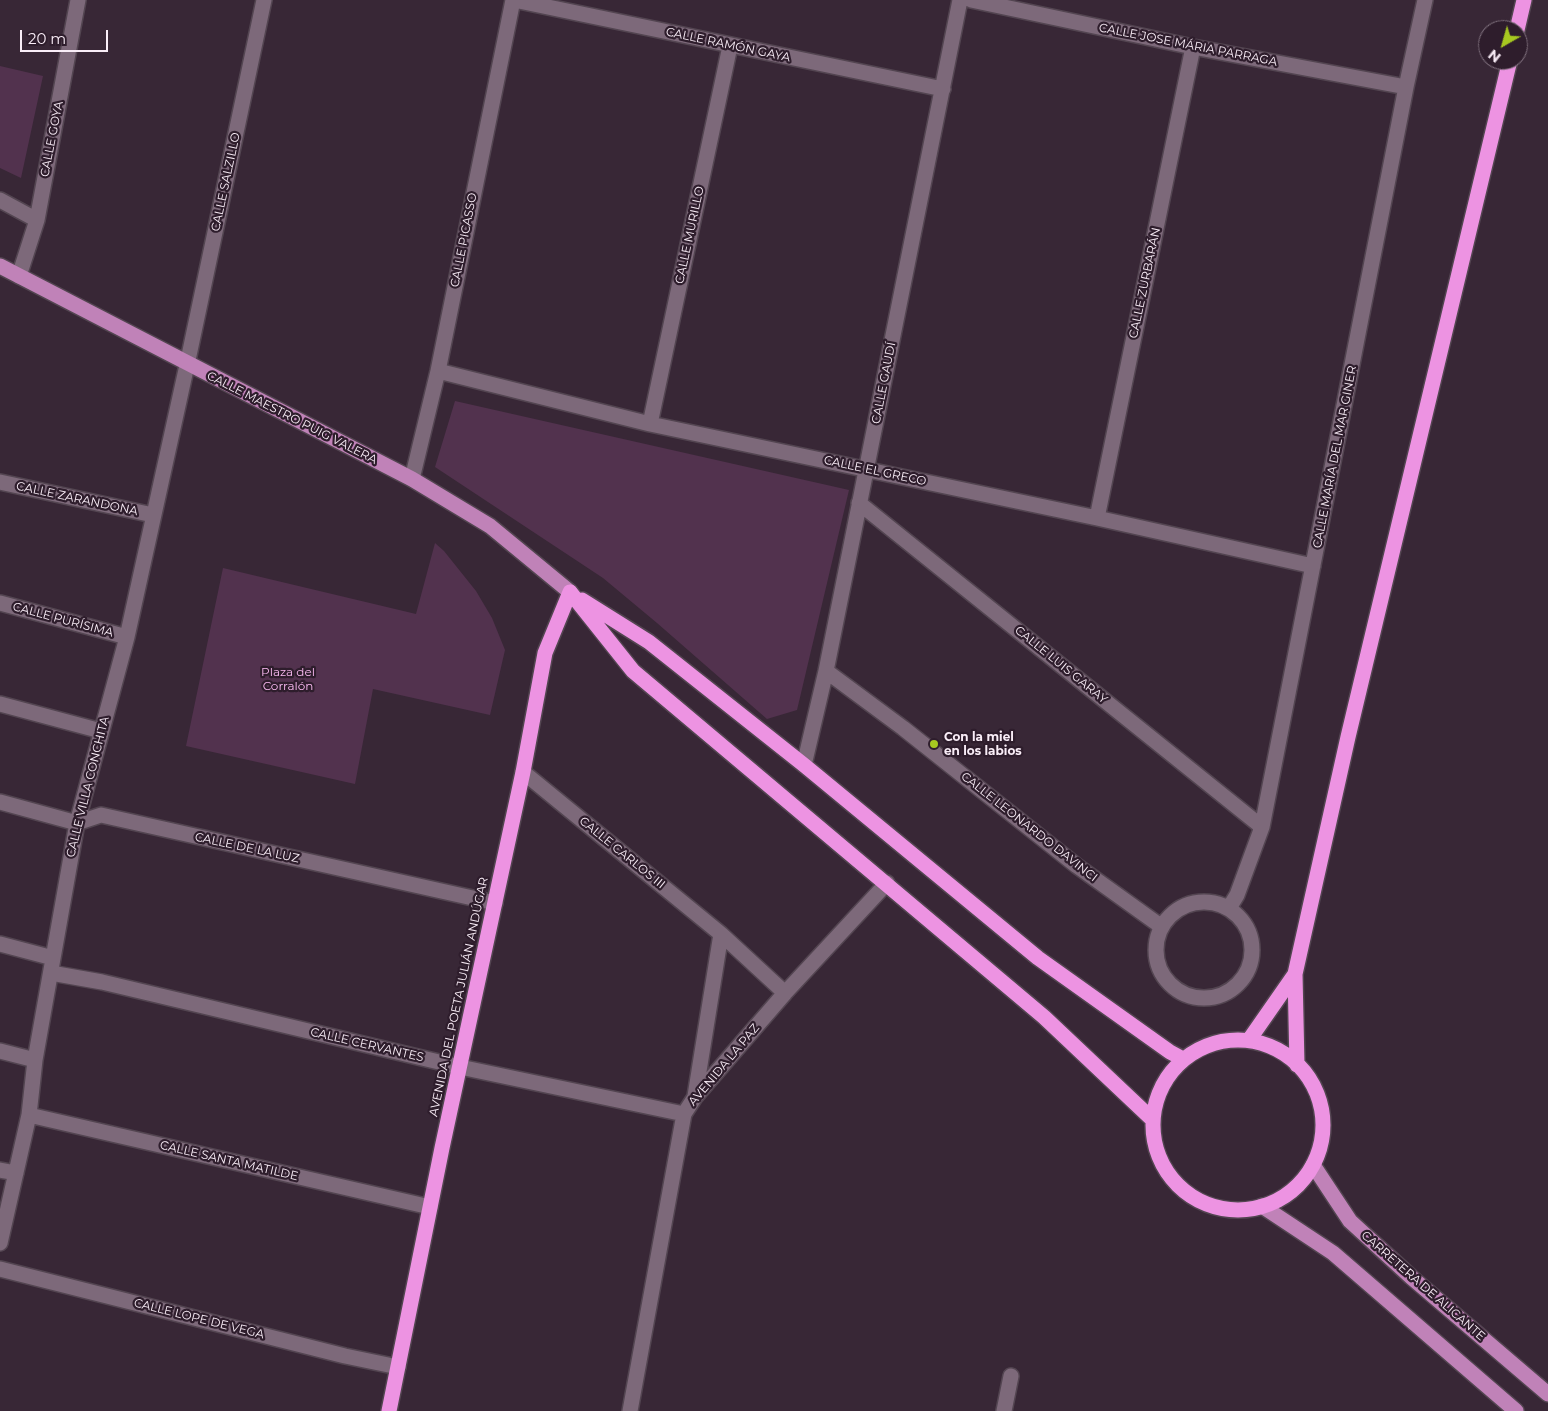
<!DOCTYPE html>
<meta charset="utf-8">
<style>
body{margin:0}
#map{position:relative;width:1548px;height:1411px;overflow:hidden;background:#382736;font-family:Montserrat,sans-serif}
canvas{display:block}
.north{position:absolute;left:1478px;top:20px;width:50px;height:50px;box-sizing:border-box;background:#2e1d2c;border:1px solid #7f707d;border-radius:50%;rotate:218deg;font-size:14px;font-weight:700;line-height:20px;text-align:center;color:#f9edf7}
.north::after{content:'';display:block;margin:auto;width:18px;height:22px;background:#a7c820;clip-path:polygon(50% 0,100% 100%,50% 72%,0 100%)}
.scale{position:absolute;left:20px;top:30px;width:88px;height:22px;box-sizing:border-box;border:2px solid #f9edf7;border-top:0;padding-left:6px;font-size:15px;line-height:18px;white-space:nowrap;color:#f9edf7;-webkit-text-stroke:4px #2e1d2c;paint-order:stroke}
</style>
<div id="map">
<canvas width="1548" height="1411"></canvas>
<div class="north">N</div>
<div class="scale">20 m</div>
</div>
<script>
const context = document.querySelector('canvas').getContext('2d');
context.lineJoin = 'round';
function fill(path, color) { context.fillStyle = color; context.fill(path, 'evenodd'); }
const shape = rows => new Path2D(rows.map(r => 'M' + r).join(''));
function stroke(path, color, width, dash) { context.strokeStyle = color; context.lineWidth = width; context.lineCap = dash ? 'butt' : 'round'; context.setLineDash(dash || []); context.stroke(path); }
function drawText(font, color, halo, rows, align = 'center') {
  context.font = font + ' Montserrat,sans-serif'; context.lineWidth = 4.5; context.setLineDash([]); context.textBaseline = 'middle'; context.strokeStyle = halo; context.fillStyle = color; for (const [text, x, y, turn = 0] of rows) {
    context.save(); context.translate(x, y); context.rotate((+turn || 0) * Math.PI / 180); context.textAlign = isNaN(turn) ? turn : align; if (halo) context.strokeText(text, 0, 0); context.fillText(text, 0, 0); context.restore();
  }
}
const green = shape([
 [0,66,43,76,21,178,0,168],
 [455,401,849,490,797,710,767,719,657,623,603,578,435,467],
 [435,543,444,551,476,591,492,618,505,650,490,715,373,689,355,784,186,746,223,568,416,614]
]);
const minor = shape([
 [514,0,943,89],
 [971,0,1193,47,1406,87],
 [0,200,37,220],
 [19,276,37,220,78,0],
 [438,371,650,424,1097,518,1313,566],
 [650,424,730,46],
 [412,479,438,371,513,0],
 [0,482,153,515],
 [859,503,1262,827],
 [1097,518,1193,47],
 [0,603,127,637],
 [826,671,903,728,1077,866,1162,927],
 [0,704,101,731],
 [804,765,826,671,960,0],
 [523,772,721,934,695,1096],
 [0,802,77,823,101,815,495,903],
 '1156 950a48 48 0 1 1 96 0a48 48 0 1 1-96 0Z',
 [1229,908,1237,895,1262,827,1406,87,1425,0],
 [721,934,785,993],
 [0,944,53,958],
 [51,973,102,982,460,1067,684,1114],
 [0,1051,35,1060],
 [29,1115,430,1207],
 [0,1170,16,1173],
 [0,1243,29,1115,35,1060,77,823,127,637,187,365,264,0],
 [0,1269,345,1356,398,1367],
 [630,1411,684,1114,695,1097,785,993,887,883],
 [1004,1411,1011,1376]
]);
const major = shape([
 [0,266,412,479,490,526,570,592],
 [1313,1165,1350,1221,1411,1277,1548,1394],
 [1262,1206,1333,1253,1516,1411]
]);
const highway = shape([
 [1517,30,1524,0],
 [570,592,633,671,1044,1017,1153,1120],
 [582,600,649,642,804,765,1038,958,1170,1052,1183,1059],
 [1249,1040,1295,974],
 '1153 1125a85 85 0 1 1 170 0a85 85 0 1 1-170 0Z',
 [1297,1065,1295,974,1348,737,1510,60],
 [389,1411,442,1148,523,772,545,653,570,592]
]);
const markers = [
 [934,744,5,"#a7c820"]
];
const streetNames = [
 ["CALLE RAMÓN GAYA",728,45,12],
 ["CALLE JOSE MÁRIA PARRAGA",1188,45,11],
 ["CALLE GOYA",52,139,-79],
 ["CALLE SALZILLO",226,182,-78],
 ["CALLE MURILLO",690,235,-78],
 ["CALLE PICASSO",464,240,-79],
 ["CALLE ZURBARÁN",1145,283,-78],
 ["CALLE GAUDÍ",884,383,-79],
 ["CALLE MAESTRO PUIG VALERA",292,418,27],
 ["CALLE MARÍA DEL MAR GINER",1335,457,-79],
 ["CALLE EL GRECO",875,471,12],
 ["CALLE ZARANDONA",77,499,12],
 ["CALLE PURÍSIMA",63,620,15],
 ["CALLE LUIS GARAY",1061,665,39],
 ["CALLE VILLA CONCHITA",88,787,-76],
 ["CALLE LEONARDO DAVINCI",1029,827,38],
 ["CALLE DE LA LUZ",247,848,12],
 ["CALLE CARLOS III",622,853,39],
 ["AVENIDA DEL POETA JULIÁN ANDÚGAR",459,997,-78],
 ["CALLE CERVANTES",367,1045,13],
 ["AVENIDA LA PAZ",724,1065,-50],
 ["CALLE SANTA MATILDE",229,1161,13],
 ["CARRETERA DE ALICANTE",1423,1286,41],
 ["CALLE LOPE DE VEGA",199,1319,14]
];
const parkNames = [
 ["Plaza del",288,672],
 ["Corralón",288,686]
];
const poiNames = [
 ["Con la miel",944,737],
 ["en los labios",944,751]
];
fill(green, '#52324e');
stroke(minor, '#534551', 18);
stroke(major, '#534551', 18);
stroke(highway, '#534551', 18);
stroke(minor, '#7d697a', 15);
stroke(major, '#c082b8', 15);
stroke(highway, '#ed93e2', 15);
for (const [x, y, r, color] of markers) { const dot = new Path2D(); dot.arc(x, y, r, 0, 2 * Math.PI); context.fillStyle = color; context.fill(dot); stroke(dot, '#2e1d2c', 2); }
drawText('12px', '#f9edf7', '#2e1d2c', streetNames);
drawText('12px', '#fcbbf3', '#2e1d2c', parkNames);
drawText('bold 12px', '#f9edf7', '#2e1d2c', poiNames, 'left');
</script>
